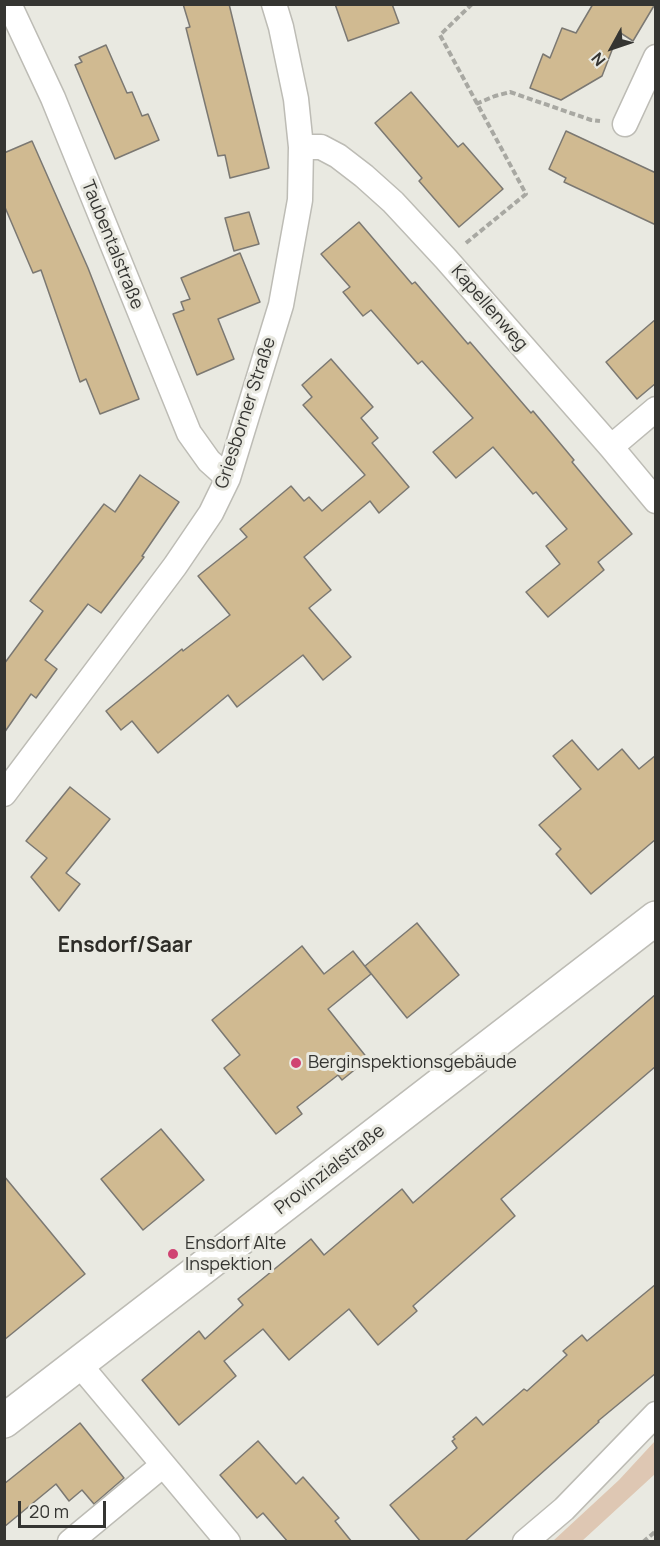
<!DOCTYPE html>
<meta charset="utf-8">
<style>
body{margin:0}
#map{position:relative;width:660px;height:1546px;overflow:hidden;background:#e9e9e1;font-family:Manrope,sans-serif}
canvas{display:block}
.frame{position:absolute;inset:0;border:6px solid #353532;pointer-events:none}
.north{position:absolute;left:582px;top:18px;width:60px;height:60px;-webkit-text-stroke:4px #e9e9e1;paint-order:stroke;rotate:230deg;font-size:16px;font-weight:700;line-height:24px;text-align:center;color:#353532}
.north::after{content:'';display:block;margin:auto;width:21px;height:27px;background:#353532;clip-path:polygon(50% 0,100% 100%,50% 72%,0 100%)}
.scale{position:absolute;left:18px;top:1501px;width:88px;height:27px;box-sizing:border-box;border:3px solid #353532;border-top:0;padding-left:8px;font-size:18px;line-height:21px;white-space:nowrap;color:#353532;-webkit-text-stroke:4px #e9e9e1;paint-order:stroke}
</style>
<div id="map">
<canvas width="660" height="1546"></canvas>
<div class="frame"></div>
<div class="north">N</div>
<div class="scale">20 m</div>
</div>
<script>
const context = document.querySelector('canvas').getContext('2d');
context.lineJoin = 'round';
function fill(path, color) { context.fillStyle = color; context.fill(path, 'evenodd'); }
const shape = rows => new Path2D(rows.map(r => 'M' + r).join(''));
function stroke(path, color, width, dash) { context.strokeStyle = color; context.lineWidth = width; context.lineCap = dash ? 'butt' : 'round'; context.setLineDash(dash || []); context.stroke(path); }
function drawText(font, color, halo, rows, align = 'center') {
  context.font = font + ' Manrope,sans-serif'; context.lineWidth = 6; context.setLineDash([]); context.textBaseline = 'middle'; context.strokeStyle = halo; context.fillStyle = color; for (const [text, x, y, turn = 0] of rows) {
    context.save(); context.translate(x, y); context.rotate((+turn || 0) * Math.PI / 180); context.textAlign = isNaN(turn) ? turn : align; if (halo) context.strokeText(text, 0, 0); context.fillText(text, 0, 0); context.restore();
  }
}
const green = shape([
 [655,1441,655,1474,582,1541,553,1541,619,1480]
]);
const building = shape([
 [183,4,229,4,269,168,230,178,225,155,218,156,186,28,190,27,183,4],
 [335,4,392,4,399,23,348,41,335,4],
 [593,4,655,4,633,41,619,32,602,76,561,100,530,88,543,54,550,58,562,28,576,33,593,4],
 [106,45,127,93,132,92,142,116,148,114,159,140,115,159,75,65,82,62,79,57,106,45],
 [411,92,458,147,463,143,503,189,459,227,419,181,422,178,375,123,411,92],
 [566,131,656,173,656,225,564,182,566,178,549,169,566,131],
 [32,141,88,268,139,399,100,414,86,379,80,382,41,270,33,273,4,205,4,153,32,141],
 [249,212,259,244,234,251,225,218,249,212],
 [359,222,412,284,415,282,468,344,470,342,531,413,533,411,574,460,572,462,632,534,598,562,604,570,548,617,526,592,560,564,546,546,567,529,536,492,533,494,493,447,456,478,433,452,473,418,422,361,418,364,371,310,363,316,343,292,350,287,321,254,359,222],
 [240,253,260,302,218,319,234,359,197,375,173,314,184,310,181,302,190,299,181,278,240,253],
 [656,319,656,383,637,399,606,362,656,319],
 [331,359,373,407,361,418,378,438,372,443,409,487,379,513,370,501,304,557,331,590,309,608,351,657,323,680,303,655,237,707,228,695,158,753,132,721,121,730,106,711,182,649,183,651,230,615,198,576,247,537,240,529,291,486,304,501,309,497,322,511,365,475,303,405,312,397,302,385,331,359],
 [140,475,179,502,142,556,144,557,101,613,88,604,45,660,57,669,36,698,31,694,4,733,4,664,43,611,30,601,104,504,115,512,140,475],
 [572,740,598,770,622,749,639,769,656,755,656,839,591,894,556,854,561,849,539,825,581,789,553,756,572,740],
 [70,787,110,819,66,873,80,884,59,911,31,877,47,858,26,841,70,787],
 [417,923,459,975,407,1018,365,966,417,923],
 [302,946,324,974,353,951,371,974,328,1009,368,1059,342,1080,338,1075,297,1107,302,1114,276,1134,224,1068,240,1055,212,1020,302,946],
 [656,994,656,1066,501,1199,515,1216,413,1306,417,1311,378,1345,349,1309,289,1360,263,1329,224,1361,236,1376,179,1425,142,1380,199,1331,205,1339,243,1305,238,1299,311,1239,324,1255,402,1189,413,1203,656,994],
 [161,1129,204,1180,143,1230,101,1179,161,1129],
 [4,1176,85,1274,4,1340,4,1176],
 [656,1284,656,1373,598,1421,599,1422,464,1542,421,1542,390,1505,457,1448,452,1441,455,1439,453,1437,476,1417,483,1425,524,1389,527,1391,567,1355,563,1351,582,1335,587,1341,656,1284],
 [80,1423,124,1478,94,1504,82,1490,69,1501,56,1484,4,1527,4,1484,80,1423],
 [258,1441,296,1484,303,1477,339,1518,335,1521,352,1542,288,1542,263,1513,257,1518,220,1475,258,1441]
]);
const path = shape([
 [476,104,495,96,510,92,591,120,600,121],
 [466,243,526,194,440,35,472,4],
 [643,1542,656,1531]
]);
const street = shape([
 [9,4,53,98,189,433,209,461,228,478],
 [625,124,656,57],
 [301,147,321,147,338,156,364,176,393,202,446,259,611,447,656,501],
 [611,447,656,409],
 [4,794,175,566,211,513,228,478,281,305,300,200,301,147,296,99,281,27,274,4],
 [79,1364,228,1542],
 [70,1542,163,1465],
 [525,1542,564,1509,656,1414]
]);
const secondary = shape([
 [4,1421,656,918]
]);
const markers = [
 [296,1063,6,"#d04372"],
 [173,1254,6,"#d04372"]
];
const streetNames = [
 ["Taubentalstraße",112,245,68],
 ["Kapellenweg",489,308,49],
 ["Griesborner Straße",246,413,-72],
 ["Provinzialstraße",330,1170,-38]
];
const poiNames = [
 ["Berginspektionsgebäude",308,1063],
 ["Ensdorf Alte",185,1244],
 ["Inspektion",185,1265]
];
const quarterNames = [
 ["Ensdorf/Saar",125,946]
];
fill(green, '#dec7b3');
fill(building, '#d0ba91');
stroke(building, '#7b7872', 1.5);
stroke(street, '#bdbcb5', 27);
stroke(secondary, '#bdbcb5', 36);
stroke(path, '#a8a8a2', 4, [6, 3]);
stroke(street, '#fff', 24);
stroke(secondary, '#fff', 33);
for (const [x, y, r, color] of markers) { const dot = new Path2D(); dot.arc(x, y, r, 0, 2 * Math.PI); context.fillStyle = color; context.fill(dot); stroke(dot, '#e9e9e1', 2); }
drawText('18px', '#353532', '#e9e9e1', streetNames);
drawText('18px', '#353532', '#e9e9e1', poiNames, 'left');
drawText('bold 21px', '#2d2c27', '#e9e9e1', quarterNames);
</script>
